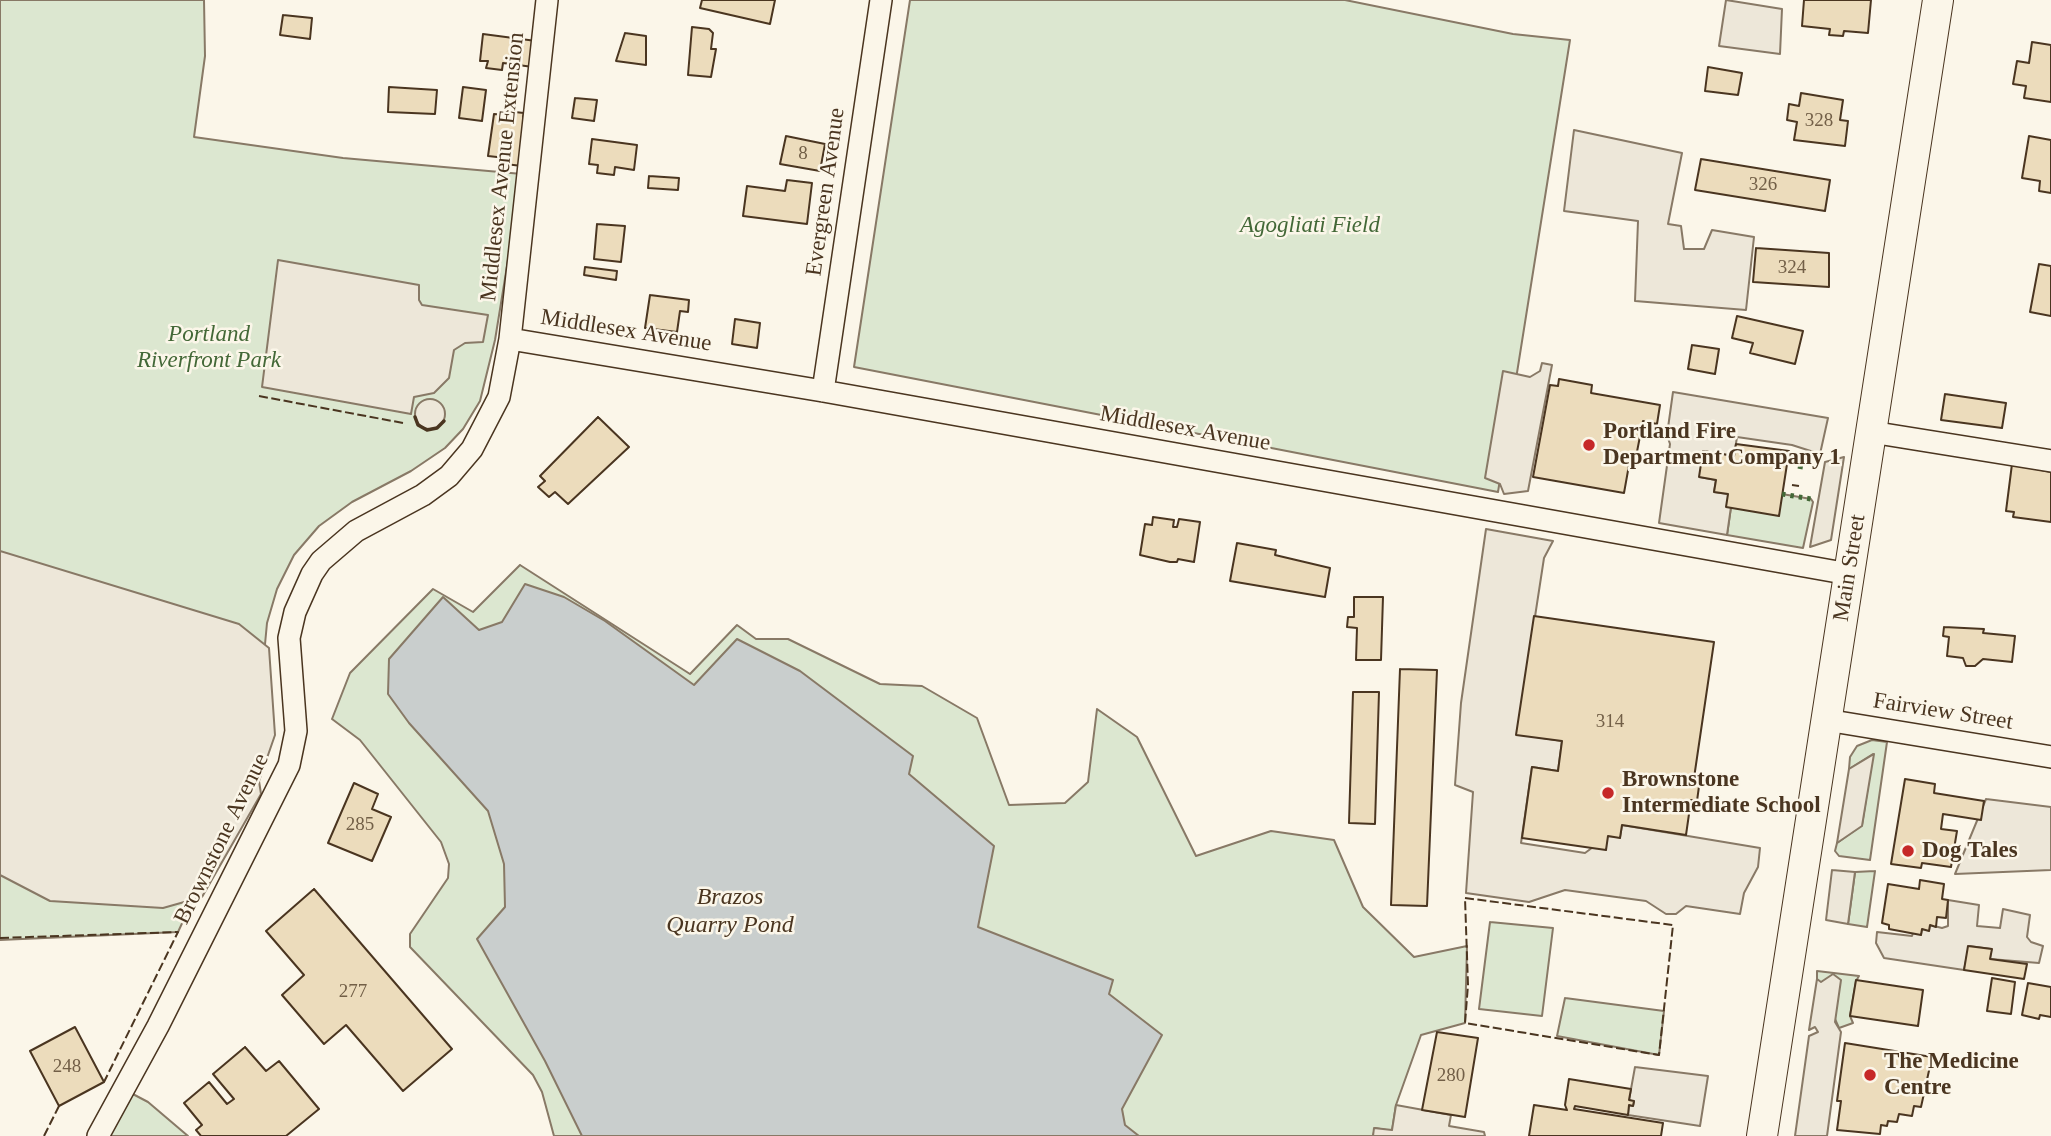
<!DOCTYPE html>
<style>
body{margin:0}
canvas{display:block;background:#fbf6e9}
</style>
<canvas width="2051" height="1136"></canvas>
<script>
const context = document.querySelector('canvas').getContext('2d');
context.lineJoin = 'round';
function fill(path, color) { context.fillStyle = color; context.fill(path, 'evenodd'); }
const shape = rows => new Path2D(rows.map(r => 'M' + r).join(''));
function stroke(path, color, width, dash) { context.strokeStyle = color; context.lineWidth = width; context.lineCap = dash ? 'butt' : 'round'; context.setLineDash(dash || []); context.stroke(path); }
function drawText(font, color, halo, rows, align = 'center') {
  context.font = font + ' "Times New Roman",serif'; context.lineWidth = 5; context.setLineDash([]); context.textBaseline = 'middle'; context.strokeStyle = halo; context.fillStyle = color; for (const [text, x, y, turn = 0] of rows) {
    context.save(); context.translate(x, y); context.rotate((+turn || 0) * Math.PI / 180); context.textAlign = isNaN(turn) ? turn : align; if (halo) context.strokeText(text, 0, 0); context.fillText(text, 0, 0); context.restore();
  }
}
const green = shape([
 [0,0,204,0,205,56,194,137,343,158,522,174,495,340,480,401,463,429,445,448,411,471,352,502,319,526,294,555,277,589,267,623,264,655,220,842,178,932,0,940,0,0],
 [910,0,1345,0,1513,34,1570,40,1498,492,854,367,910,0],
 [1782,494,1811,499,1813,502,1803,548,1727,535,1731,507,1778,515,1782,494],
 [520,565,690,674,737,625,756,639,788,639,880,684,922,686,977,718,1009,805,1065,803,1088,782,1097,709,1137,737,1196,856,1271,831,1334,840,1363,907,1414,957,1467,946,1465,1023,1421,1035,1396,1105,1392,1131,1375,1128,1373,1136,554,1136,542,1092,533,1075,410,947,410,934,448,878,449,864,441,842,360,740,332,719,350,673,433,589,473,612,520,565],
 [1872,740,1887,742,1870,860,1839,856,1835,851,1837,843,1862,825,1873,754,1849,769,1850,757,1857,746,1872,740],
 [1875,871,1867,927,1848,924,1855,872,1875,871],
 [1490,922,1553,928,1542,1016,1479,1009,1490,922],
 [1817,971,1859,976,1856,981,1850,1016,1853,1023,1839,1028,1817,979,1817,971],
 [1565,998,1664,1011,1659,1055,1557,1036,1565,998],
 [129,1092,148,1102,188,1136,108,1136,129,1092]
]);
const parking = shape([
 [1726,0,1782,9,1780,54,1719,46,1726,0],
 [1574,130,1682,153,1668,224,1681,226,1684,249,1704,249,1712,230,1754,237,1746,310,1635,301,1638,221,1564,211,1574,130],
 [278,260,419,285,419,300,422,305,488,315,483,342,465,343,454,350,449,378,434,393,414,397,411,414,262,387,278,260],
 [1542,363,1552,365,1528,491,1504,494,1500,484,1485,478,1503,371,1530,377,1540,371,1542,363],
 [1673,392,1828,418,1820,454,1792,445,1737,437,1734,456,1703,451,1700,477,1716,480,1714,492,1728,494,1731,507,1727,535,1659,523,1670,444,1667,435,1673,392],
 '415 414a15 15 0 1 1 30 0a15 15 0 1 1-30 0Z',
 [1844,457,1831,540,1810,547,1825,462,1844,457],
 [1486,529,1553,541,1544,558,1517,734,1562,741,1558,771,1532,767,1521,843,1585,853,1608,836,1620,837,1622,825,1760,848,1758,867,1744,893,1740,914,1686,906,1676,914,1666,914,1646,901,1565,890,1529,902,1466,893,1473,792,1455,785,1461,703,1486,529],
 [0,551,239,624,269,648,275,735,259,781,261,794,202,897,163,908,50,901,0,875,0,551],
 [1874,754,1862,826,1837,843,1849,769,1874,754],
 [1986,799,2051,807,2051,870,1955,874,1986,799],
 [1832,870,1855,872,1848,924,1826,920,1832,870],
 [1948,900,1979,905,1977,926,2000,928,2003,909,2030,915,2027,937,2031,942,2043,946,2039,963,1990,959,1991,949,1969,946,1964,970,1884,958,1876,943,1877,932,1912,936,1913,933,1921,934,1922,929,1929,930,1930,925,1942,928,1948,926,1948,900],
 [1833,974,1841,980,1835,1022,1841,1032,1827,1136,1795,1136,1809,1036,1818,1032,1815,1027,1809,1030,1817,979,1821,982,1833,974],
 [1635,1067,1708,1076,1700,1126,1628,1115,1629,1105,1633,1106,1634,1102,1629,1100,1635,1067],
 [1396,1105,1451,1115,1449,1126,1484,1132,1485,1136,1373,1136,1374,1128,1392,1130,1396,1105]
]);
const water = shape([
 [525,584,564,597,605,621,694,685,737,639,800,671,913,756,909,774,994,846,978,927,1113,980,1109,994,1162,1035,1122,1109,1125,1125,1139,1136,582,1136,545,1061,477,939,505,907,504,864,488,811,409,723,388,694,389,659,443,597,479,630,502,622,525,584]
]);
const building = shape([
 [702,0,775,0,770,24,700,8,702,0],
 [1804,0,1871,0,1868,33,1844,31,1843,36,1829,35,1830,29,1802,26,1804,0],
 [283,15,312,18,310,39,280,35,283,15],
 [692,27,709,29,713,33,711,49,716,49,711,77,688,75,692,27],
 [625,33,646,36,646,65,616,61,625,33],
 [483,34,536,41,533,67,503,63,502,70,486,68,488,61,480,61,483,34],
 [2032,42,2051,45,2051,102,2024,98,2026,86,2013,84,2017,61,2029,63,2032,42],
 [1708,67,1742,73,1738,95,1705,91,1708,67],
 [389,87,437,90,435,114,388,112,389,87],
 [463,87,486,90,482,121,459,118,463,87],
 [1801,93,1843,100,1840,120,1848,121,1845,146,1794,140,1797,122,1787,120,1789,104,1799,106,1801,93],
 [575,98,597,100,594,121,572,118,575,98],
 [505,111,524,113,523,117,528,118,522,166,505,164,506,158,488,156,494,114,504,115,505,111],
 [786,136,825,144,820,171,780,164,786,136],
 [2029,136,2051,140,2051,193,2039,191,2040,181,2022,178,2029,136],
 [592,139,637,145,634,170,615,167,614,175,597,173,598,165,589,164,592,139],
 [1701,159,1830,180,1825,211,1695,190,1701,159],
 [649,176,679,178,678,190,648,188,649,176],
 [787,180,812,183,807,224,743,216,747,186,785,191,787,180],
 [597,224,625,226,621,262,594,259,597,224],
 [1756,248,1829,253,1829,287,1753,282,1756,248],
 [2039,264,2051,266,2051,316,2030,312,2039,264],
 [585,267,617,271,616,280,584,275,585,267],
 [650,295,689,300,688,312,680,311,677,332,645,328,650,295],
 [1737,316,1803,331,1795,364,1750,353,1753,343,1732,338,1737,316],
 [735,319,760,323,757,348,732,344,735,319],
 [1692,345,1719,349,1715,374,1688,369,1692,345],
 [1559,379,1592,385,1591,393,1660,405,1657,424,1643,421,1634,467,1629,465,1624,493,1533,477,1550,385,1558,386,1559,379],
 [1945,394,2006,403,2002,428,1941,420,1945,394],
 [598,417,629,447,568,504,555,492,549,497,538,487,545,481,540,476,598,417],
 [1736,444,1789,451,1779,516,1726,507,1728,494,1714,492,1716,480,1699,477,1703,451,1734,456,1736,444],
 [2012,464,2051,472,2051,522,2013,517,2014,512,2006,511,2012,464],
 [1153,517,1174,520,1173,527,1177,527,1179,519,1200,522,1194,562,1178,559,1177,562,1170,562,1140,555,1145,524,1152,525,1153,517],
 [1237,543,1276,550,1275,555,1330,568,1325,597,1230,581,1237,543],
 [1354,597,1383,597,1381,660,1356,660,1357,628,1347,627,1348,617,1354,617,1354,597],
 [1534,616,1714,642,1694,778,1700,779,1697,801,1691,800,1686,835,1622,825,1620,838,1608,836,1606,850,1522,838,1532,767,1558,771,1562,741,1516,735,1534,616],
 [1944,627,1984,629,1983,633,2015,636,2012,662,1983,659,1975,666,1966,666,1963,658,1947,656,1949,637,1943,636,1944,627],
 [1400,669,1437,670,1427,906,1391,905,1400,669],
 [1353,692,1379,692,1375,824,1349,823,1353,692],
 [1905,779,1935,784,1934,793,1984,801,1981,820,1943,814,1941,829,1957,831,1951,867,1922,863,1921,868,1891,864,1905,779],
 [354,783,378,794,372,809,391,817,372,861,328,843,354,783],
 [1920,880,1944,884,1942,899,1948,900,1946,918,1937,917,1936,927,1930,925,1929,931,1922,929,1921,935,1889,929,1889,925,1882,923,1888,884,1919,889,1920,880],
 [314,889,452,1049,403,1091,346,1025,324,1044,282,995,304,975,266,931,314,889],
 [1968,946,1992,949,1990,959,2027,964,2024,979,1964,970,1968,946],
 [1992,978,2015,982,2011,1014,1987,1011,1992,978],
 [1856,980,1923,990,1918,1026,1850,1016,1856,980],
 [2028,983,2051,987,2051,1017,2040,1015,2039,1019,2022,1015,2028,983],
 [75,1027,104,1082,59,1106,30,1051,75,1027],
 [1437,1032,1478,1038,1465,1117,1422,1110,1437,1032],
 [1845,1043,1932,1057,1921,1107,1914,1106,1912,1116,1899,1114,1897,1122,1888,1121,1887,1126,1881,1125,1880,1134,1837,1130,1841,1101,1837,1101,1845,1043],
 [245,1047,266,1071,279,1061,319,1109,286,1136,201,1136,196,1130,202,1125,184,1103,209,1082,227,1104,234,1099,213,1074,245,1047],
 [1569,1079,1631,1089,1629,1100,1634,1101,1633,1106,1629,1105,1628,1115,1575,1106,1574,1109,1663,1123,1661,1136,1529,1136,1534,1105,1567,1110,1565,1105,1569,1079]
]);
const street = shape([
 [510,339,823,391,1849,574],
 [823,391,881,0],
 [1871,432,2051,461],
 [1826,720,2051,757],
 [98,1136,158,1026,289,765,296,731,289,638,295,612,312,574,321,561,356,531,423,495,449,476,472,449,499,397,510,339,547,0]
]);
const secondary = shape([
 [1762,1136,1938,0]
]);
const hedge = shape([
 [1800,469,1802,457],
 [1782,494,1811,499]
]);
const fence = shape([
 [259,396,403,423],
 [1792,485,1799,486],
 [1710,780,1716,781],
 [1465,898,1673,925,1659,1055,1465,1023,1468,985,1465,898],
 [0,938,178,932,104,1082],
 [44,1136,59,1106]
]);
const wall = shape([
 [415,417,418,425,427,430,437,428,444,421]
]);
const markers = [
 [1589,445,7,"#c62828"],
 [1608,793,7,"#c62828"],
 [1908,851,7,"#c62828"],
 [1870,1075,7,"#c62828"]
];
const numberNames = [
 ["328",1819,121],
 ["8",803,154],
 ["326",1763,185],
 ["324",1792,268],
 ["314",1610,722],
 ["285",360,825],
 ["277",353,992],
 ["248",67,1067],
 ["280",1451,1076]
];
const streetNames = [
 ["Middlesex Avenue Extension",503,167,-84],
 ["Evergreen Avenue",826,192,-82],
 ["Middlesex Avenue",626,331,9],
 ["Middlesex Avenue",1185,429,10],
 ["Main Street",1850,568,-81],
 ["Fairview Street",1943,712,9],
 ["Brownstone Avenue",222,839,-64]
];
const parkNames = [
 ["Agogliati Field",1310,226],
 ["Portland",209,335],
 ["Riverfront Park",209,361]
];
const poiNames = [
 ["Portland Fire",1603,432],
 ["Department Company 1",1603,458],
 ["Brownstone",1622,780],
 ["Intermediate School",1622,806],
 ["Dog Tales",1922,851],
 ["The Medicine",1884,1062],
 ["Centre",1884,1088]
];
const waterNames = [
 ["Brazos",730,898],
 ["Quarry Pond",730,926]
];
fill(green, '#dce7d0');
stroke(green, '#887966', 2);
fill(parking, '#ede7d9');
stroke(parking, '#887966', 2);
fill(water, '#c9cecd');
stroke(water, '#887966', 2);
fill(building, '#ecdcbc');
stroke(building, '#4a3520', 2);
stroke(street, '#4a3520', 24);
stroke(secondary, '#4a3520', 32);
stroke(street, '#fbf6e9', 21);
stroke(secondary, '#fbf6e9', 30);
stroke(hedge, '#436837', 5, [3.5, 5]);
stroke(fence, '#4a3520', 2, [9, 3.5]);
stroke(wall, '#4a3520', 3.5);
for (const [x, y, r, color] of markers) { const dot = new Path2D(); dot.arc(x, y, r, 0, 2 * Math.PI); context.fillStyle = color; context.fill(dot); stroke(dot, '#fbf6e9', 2.5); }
drawText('19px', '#725f47', null, numberNames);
drawText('23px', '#4a3520', '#fbf6e9', streetNames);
drawText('italic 23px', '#436837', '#fbf6e9', parkNames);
drawText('bold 23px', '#4a3520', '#fbf6e9', poiNames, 'left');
drawText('italic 24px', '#4a3520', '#fbf6e9', waterNames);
</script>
